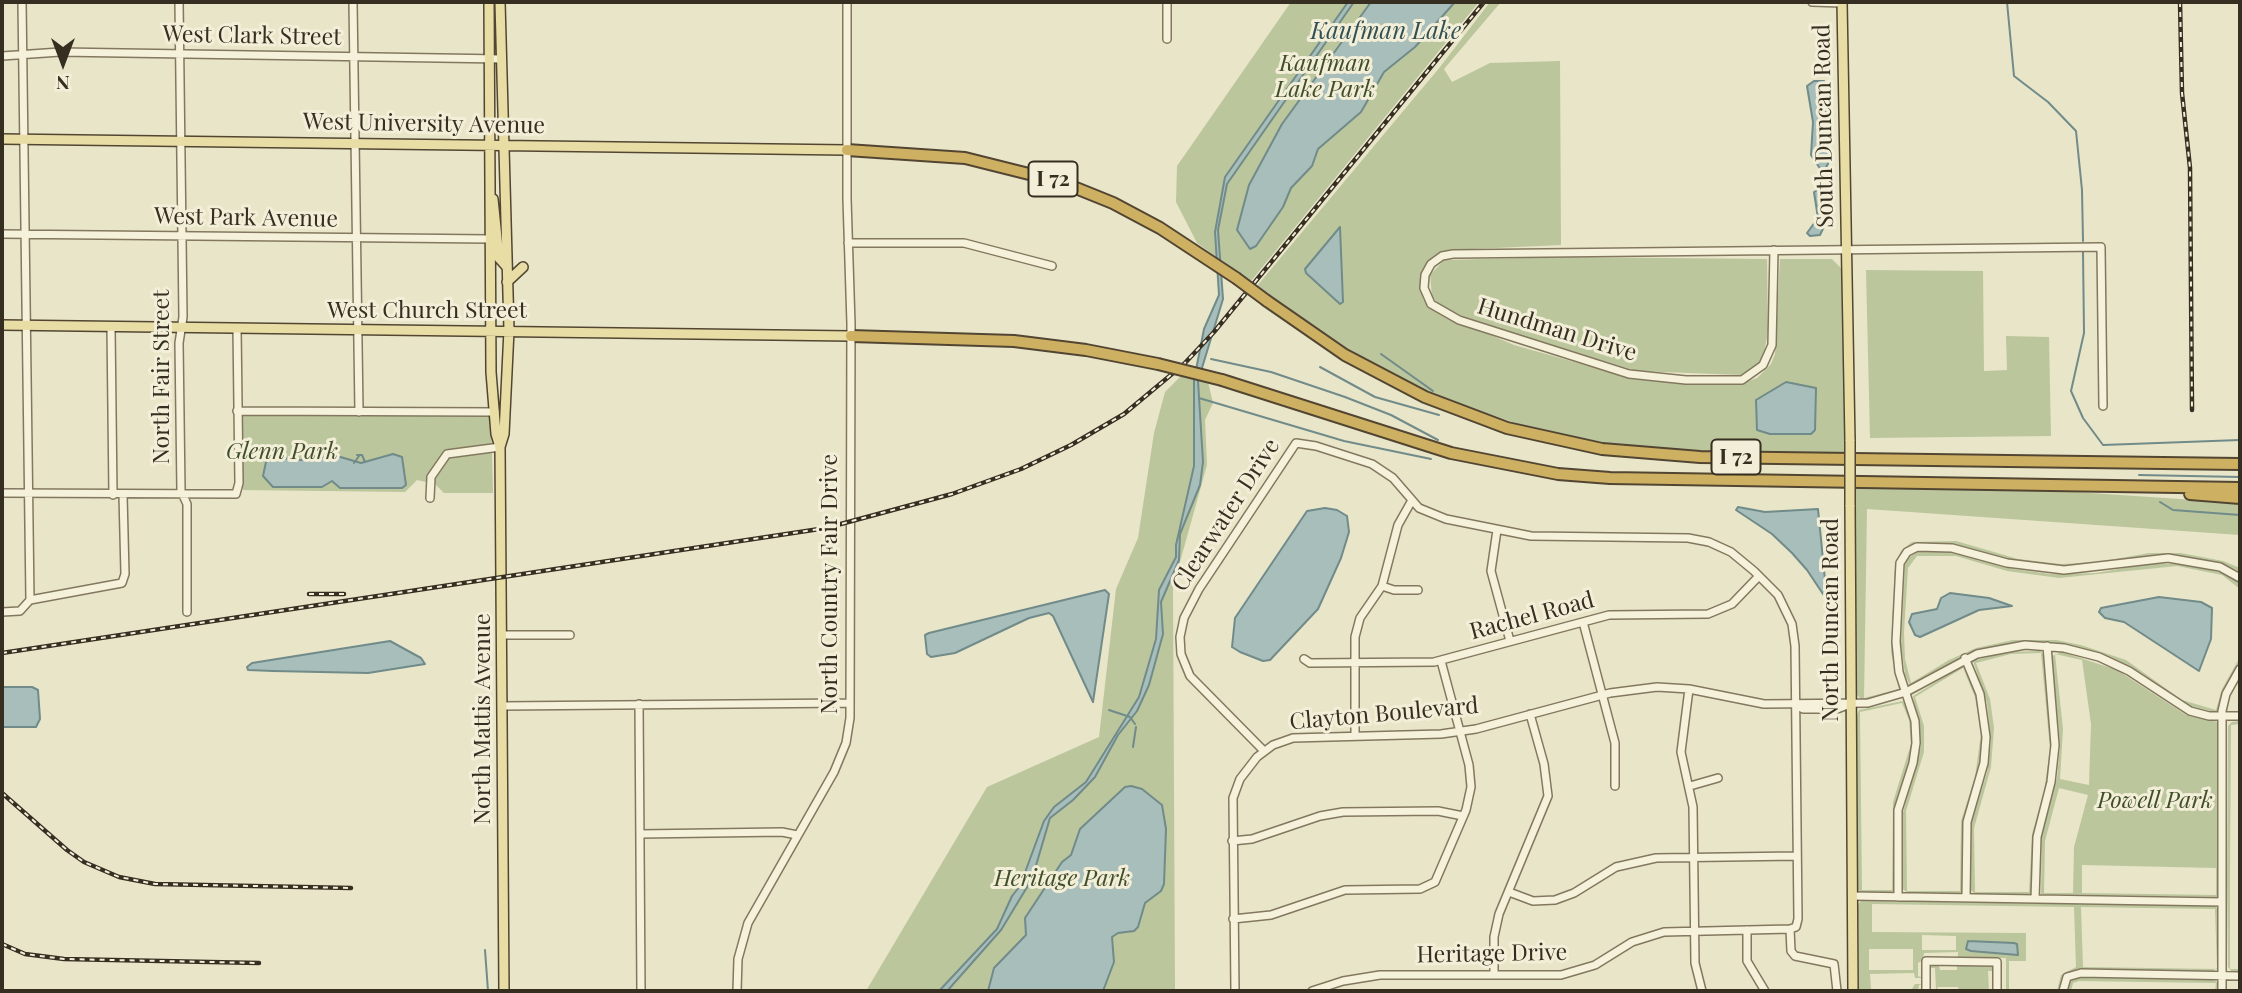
<!DOCTYPE html>
<style>
body{margin:0}
#map{position:relative;width:2242px;height:993px;overflow:hidden;background:#e9e5c8;font-family:"Playfair Display",serif}
canvas{display:block}
.frame{position:absolute;inset:0;border:4px solid #352e21;pointer-events:none}
.north{position:absolute;left:28px;top:28px;width:70px;height:70px;-webkit-text-stroke:5px #f2eed7;paint-order:stroke;rotate:180deg;font-size:19px;font-weight:700;line-height:28px;text-align:center;color:#352e21}
.north::after{content:'';display:block;margin:auto;width:24px;height:32px;background:#352e21;clip-path:polygon(50% 0,100% 100%,50% 72%,0 100%)}
</style>
<div id="map">
<canvas width="2242" height="993"></canvas>
<div class="frame"></div>
<div class="north">N</div>
</div>
<script>
const context = document.querySelector('canvas').getContext('2d');
context.lineJoin = 'round';
function fill(path, color) { context.fillStyle = color; context.fill(path, 'evenodd'); }
const shape = rows => new Path2D(rows.map(r => 'M' + r).join(''));
function stroke(path, color, width, dash) { context.strokeStyle = color; context.lineWidth = width; context.lineCap = dash ? 'butt' : 'round'; context.setLineDash(dash || []); context.stroke(path); }
function drawText(font, color, halo, rows, align = 'center') {
  context.font = font + ' "Playfair Display",serif'; context.lineWidth = 6; context.setLineDash([]); context.textBaseline = 'middle'; context.strokeStyle = halo; context.fillStyle = color; for (const [text, x, y, turn = 0] of rows) {
    context.save(); context.translate(x, y); context.rotate((+turn || 0) * Math.PI / 180); context.textAlign = isNaN(turn) ? turn : align; if (halo) context.strokeText(text, 0, 0); context.fillText(text, 0, 0); context.restore();
  }
}
const green = shape([
 [1291,2,1479,2,1251,281,1197,243,1176,202,1177,166],
 [1490,2,1501,2,1444,69,1452,82,1490,63,1560,61,1561,245,1451,250,1437,254,1428,263,1421,280,1423,299,1430,309,1514,345,1638,380,1740,384,1757,378,1771,364,1775,354,1780,259,1832,259,1842,269,1845,454,1694,452,1629,447,1532,429,1424,391,1362,358,1257,286,1440,67],
 [1564,257,1767,259,1768,331,1763,360,1741,375,1637,371,1475,322,1439,305,1432,296,1430,275,1444,260],
 [1866,270,1983,271,1984,371,2007,370,2006,336,2049,337,2051,436,1870,438],
 [1181,376,1208,382,1213,403,1205,420,1207,465,1173,587,1175,991,866,991,987,787,1099,737,1116,589,1138,538,1154,433,1165,392],
 [246,414,491,415,493,493,444,493,435,484,417,480,405,492,243,490,241,417],
 [1866,488,2061,491,2240,503,2240,535,1867,509,1864,698,1899,689,1891,652,1895,565,1901,551,1912,542,1956,541,2018,559,2061,564,2098,562,2149,553,2181,553,2223,561,2240,568,2240,572,2226,565,2178,556,2056,567,2012,561,1962,546,1911,546,1898,569,1900,690,1862,700,1856,694,1856,489],
 [1918,551,1951,551,2013,569,2051,574,2096,573,2152,563,2194,565,2234,577,2240,583,2240,589,2222,575,2177,566,2059,578,2007,571,1956,556,1917,556,1908,568,1904,632,1905,659,1911,683,1949,660,1976,648,2013,640,2056,640,2081,645,2126,660,2182,700,2216,710,2222,689,2240,657,2240,665,2219,711,2214,712,2183,704,2143,674,2102,653,2052,642,2011,643,1974,651,1910,685,1905,675,1901,645,1905,565,1908,558],
 [2040,651,2044,656,2050,696,2053,753,2033,891,2026,897,1976,895,1971,890,1971,822,1987,773,1991,742,1987,703,1973,661,2005,652],
 [2041,653,2050,749,2044,792,2032,834,2029,892,1975,892,1974,828,1991,767,1994,728,1990,699,1976,663,2011,654],
 [2062,652,2117,670,2186,715,2218,722,2221,817,2218,897,2041,894,2042,833,2057,778,2060,745,2052,656],
 [2055,654,2082,660,2091,724,2089,785,2060,779,2063,729],
 [2059,788,2088,795,2074,847,2073,893,2044,893,2045,841],
 [2082,865,2216,868,2216,895,2082,893],
 [1962,666,1978,696,1984,733,1981,765,1966,815,1964,890,1959,894,1909,894,1903,889,1902,816,1921,746,1913,696],
 [1963,668,1975,697,1981,734,1975,777,1961,821,1960,891,1907,891,1906,811,1924,752,1924,726,1915,697],
 [1903,701,1913,723,1912,761,1896,804,1895,889,1890,894,1865,893,1857,890,1856,718,1859,710],
 [1902,703,1909,720,1911,744,1893,802,1892,890,1862,890,1860,712],
 [2240,721,2240,724,2231,725,2230,879,2230,969,2240,969,2240,973,2232,972,2228,967,2227,880,2228,726,2232,722],
 [1861,901,2215,906,2219,911,2219,966,2212,972,2078,970,2066,975,2061,991,2057,991,2061,975,2076,967,2074,907,1872,904,1872,932,2026,933,2026,961,2009,961,2009,991,2006,991,2006,958,1958,958,1958,952,1924,953,1923,960,1918,963,1918,976,1923,978,1915,978,1914,973,1870,974,1871,989,1912,989,1915,984,1923,984,1919,985,1918,991,1859,991,1858,904],
 [2081,907,2215,909,2217,969,2083,967],
 [1922,935,1956,936,1956,950,1922,950],
 [1869,949,1913,949,1913,970,1869,970],
 [1931,965,1939,965,1940,970,1957,970,1957,965,1993,966,1993,971,1988,971,1989,991,1959,991,1958,987,1938,987,1936,991,1935,968,1931,968],
 [2077,977,2211,979,2217,982,2219,990,2215,991,2216,983,2079,981,2073,983,2071,991,2068,991,2069,982]
]);
const water = shape([
 [1348,2,1354,2,1227,184,1218,230,1223,299,1198,381,1203,462,1200,485,1180,534,1179,560,1161,602,1163,634,1149,685,1137,711,1118,735,1095,777,1073,800,1050,818,1032,879,1001,930,948,990,939,991,997,929,1012,896,1020,886,1044,821,1054,807,1086,782,1139,697,1156,639,1159,590,1176,557,1176,545,1194,466,1194,380,1204,329,1219,295,1215,232,1225,177,1348,2],
 [1371,2,1455,2,1415,47,1384,72,1361,112,1318,149,1312,166,1291,188,1283,207,1256,246,1250,249,1237,230,1249,185,1282,124,1371,2],
 [1814,81,1824,81,1829,89,1824,119,1830,160,1823,173,1811,155,1813,122,1807,86,1814,81],
 [1823,187,1829,197,1828,218,1820,235,1810,236,1807,233,1818,218,1814,192,1823,187],
 [1340,227,1343,302,1340,304,1306,273,1305,269,1340,227],
 [1786,382,1816,388,1815,430,1811,434,1770,434,1757,430,1756,400,1786,382],
 [393,454,402,457,406,485,402,488,340,488,332,481,322,487,273,487,263,476,266,462,273,457,300,460,337,456,361,463,393,454],
 [1738,507,1765,512,1818,509,1827,600,1807,570,1792,553,1772,534,1736,510,1738,507],
 [1325,508,1337,510,1347,516,1349,532,1341,558,1318,609,1270,660,1263,661,1240,652,1232,647,1235,618,1307,511,1325,508],
 [1105,590,1109,594,1093,702,1053,616,1049,613,1029,618,955,653,931,657,927,654,925,635,929,633,1105,590],
 [1950,593,1989,598,2012,606,1979,610,1920,637,1915,635,1909,622,1912,614,1937,609,1941,598,1950,593],
 [2159,597,2201,602,2212,608,2211,639,2199,671,2124,622,2105,618,2099,612,2101,608,2159,597],
 [390,641,421,658,425,664,368,673,273,671,248,670,247,667,252,663,390,641],
 [2,687,32,687,38,690,40,719,36,727,2,727,2,687],
 [1131,786,1142,789,1162,805,1166,829,1164,884,1161,891,1145,903,1138,927,1134,931,1118,933,1112,937,1114,962,1103,991,988,991,994,968,1026,935,1025,918,1062,862,1071,855,1080,829,1125,787,1131,786],
 [1968,941,2014,943,2017,944,2018,955,1971,951,1966,949,1968,941]
]);
const stream = shape([
 [2007,2,2014,76,2048,102,2076,131,2082,190,2083,241],
 [2083,252,2084,333,2071,391,2083,418,2103,445,2240,440],
 [1381,354,1433,391],
 [1211,359,1271,372,1345,397,1391,415,1438,440],
 [1320,367,1375,397,1439,415],
 [1199,398,1344,441,1431,459],
 [357,455,362,455,365,462],
 [354,463,359,456],
 [2139,475,2240,477],
 [2160,502,2173,510,2240,515],
 [1109,710,1130,717,1135,724],
 [1133,747,1136,727],
 [485,950,488,991]
]);
const minor = shape([
 [22,2,30,600],
 [179,2,183,317,179,343,181,491,187,504,187,612],
 [353,2,359,412],
 [1167,2,1167,39],
 [1812,2,1842,3],
 [2,56,60,52,502,59],
 [2,234,490,239],
 [848,243,964,243,1052,266],
 [1774,250,1772,345,1763,365,1742,380,1686,380,1629,374,1459,320,1431,304,1424,288,1425,275,1431,264,1442,256,1453,254,2101,247,2103,406],
 [111,327,113,495],
 [237,411,495,412],
 [2,493,236,494,239,483,237,328],
 [430,498,431,477,447,454,500,447],
 [1497,530,1491,571,1510,641],
 [1382,586,1394,590,1418,590],
 [2,612,20,611,30,600,122,583,125,574,123,495],
 [1583,622,1615,743,1615,786],
 [502,635,570,635],
 [1965,658,1980,694,1986,737,1984,763,1967,822,1966,898],
 [1304,659,1310,663,1434,662,1609,615,1708,614,1732,604,1759,576],
 [1689,689,1681,752,1693,807,1695,963,1702,991],
 [639,704,641,991],
 [1796,705,1803,709,1837,709,1850,704],
 [502,706,850,703],
 [1355,736,1355,637,1360,618,1382,586,1398,525,1411,502],
 [1264,751,1190,676,1181,654,1180,637,1184,618,1199,589,1296,443,1316,446,1372,464,1393,478,1419,508,1446,519,1531,536,1688,538,1709,542,1731,552,1754,571,1778,595,1792,624,1795,646,1798,919,1796,927,1790,929],
 [1690,786,1718,778],
 [640,834,782,832,797,835],
 [1232,841,1252,839,1320,816,1343,812,1438,811,1463,816],
 [1509,892,1533,901,1555,900,1574,893,1616,867,1656,858,1797,856],
 [1852,896,2222,902],
 [1898,897,1898,810,1913,763,1916,743,1915,721,1899,672,1896,642,1900,563,1907,552,1917,547,1952,548,2007,563,2064,570,2168,558,2220,567,2240,578],
 [2035,899,2037,837,2051,782,2055,745,2047,646],
 [1233,919,1271,915,1345,890,1420,889,1435,882,1466,810,1471,787,1469,765,1441,661],
 [1790,929,1791,951,1795,956,1834,964,1837,991],
 [1747,930,1747,961,1765,991],
 [1494,975,1494,937,1499,914,1548,796,1544,764,1530,714],
 [737,991,738,959,748,923,834,772,846,743,850,718,851,324,847,199,847,2],
 [1235,991,1233,798,1240,779,1257,757,1273,745,1293,738,1441,734,1476,729,1610,693,1657,687,1689,689,1764,704,1868,703,1906,692,1977,654,2025,645,2064,648,2099,657,2129,671,2190,711,2209,716,2240,716],
 [1312,991,1343,981,1380,975,1561,975,1595,965,1632,942,1664,932,1790,929],
 [1926,991,1926,961,1997,962,1997,991],
 [2063,991,2067,977,2081,973,2240,976],
 [2222,991,2222,711,2226,694,2240,669]
]);
const major = shape([
 [489,2,491,372,496,434,500,447,504,991],
 [1842,2,1850,441],
 [2,139,847,150],
 [493,199,499,258,507,267],
 [507,282,523,267],
 [2,325,851,336],
 [500,447,504,434,509,330,500,2],
 [1850,505,1853,991]
]);
const highway = shape([
 [847,150,965,158,1061,182,1113,203,1160,228,1236,278],
 [1267,301,1345,355,1425,397,1507,428,1602,449,1700,457,2240,464],
 [851,336,1014,341,1086,350,1158,364],
 [1222,380,1451,453,1558,474,1610,478,2240,488],
 [2190,494,2240,498]
]);
const rail = shape([
 [2180,2,2182,93,2190,168,2192,410],
 [309,594,344,594],
 [2,653,826,528,952,494,1021,469,1071,445,1124,414,1184,364,1214,332,1484,2],
 [2,793,67,850,84,862,119,877,155,884,351,888],
 [2,944,25,954,64,959,259,963]
]);
const majorBridge = shape([
 [1850,441,1850,505]
]);
const highwayBridge = shape([
 [1236,278,1267,301],
 [1158,364,1222,380]
]);
const shields = [
 [1053,179,49],
 [1736,457,49]
];
const shieldNames = [
 ["I 72",1053,179],
 ["I 72",1736,457]
];
const streetNames = [
 ["West Clark Street",252,36,1],
 ["West University Avenue",424,124,1],
 ["South Duncan Road",1824,126,-91],
 ["West Park Avenue",246,218,1],
 ["West Church Street",427,311],
 ["Hundman Drive",1557,330,17],
 ["North Fair Street",162,377,-90],
 ["Clearwater Drive",1226,515,-57],
 ["North Country Fair Drive",830,584,-90],
 ["Rachel Road",1532,616,-15],
 ["North Duncan Road",1831,620,-90],
 ["Clayton Boulevard",1384,714,-5],
 ["North Mattis Avenue",483,719,-90],
 ["Heritage Drive",1492,954,-1]
];
const parkNames = [
 ["Kaufman",1325,64],
 ["Lake Park",1325,90],
 ["Glenn Park",282,452],
 ["Powell Park",2155,801],
 ["Heritage Park",1062,879]
];
const waterNames = [
 ["Kaufman Lake",1386,32]
];
fill(green, '#bbc69d');
fill(water, '#a8bebb');
stroke(water, '#708b89', 2);
stroke(stream, '#708b89', 2);
stroke(minor, '#83785f', 10);
stroke(major, '#524633', 12);
stroke(highway, '#524633', 14);
stroke(minor, '#f5f1da', 7);
stroke(major, '#e8dda5', 9);
stroke(highway, '#ceb063', 10);
stroke(rail, '#352e21', 4.5);
stroke(rail, '#f2eed7', 2, [5]);
stroke(majorBridge, '#524633', 12, []);
stroke(highwayBridge, '#524633', 14, []);
stroke(majorBridge, '#e8dda5', 9);
stroke(highwayBridge, '#ceb063', 10);
for (const [x, y, w] of shields) { const box = new Path2D(); box.roundRect(x - w / 2, y - 17.5, w, 35, 5); context.fillStyle = '#f2eed7'; context.fill(box); stroke(box, '#352e21', 2); }
drawText('bold 21px', '#352e21', null, shieldNames);
drawText('23px', '#352e21', '#f2eed7', streetNames);
drawText('italic 23px', '#404f2a', '#f2eed7', parkNames);
drawText('italic 24px', '#325053', '#f2eed7', waterNames);
</script>
